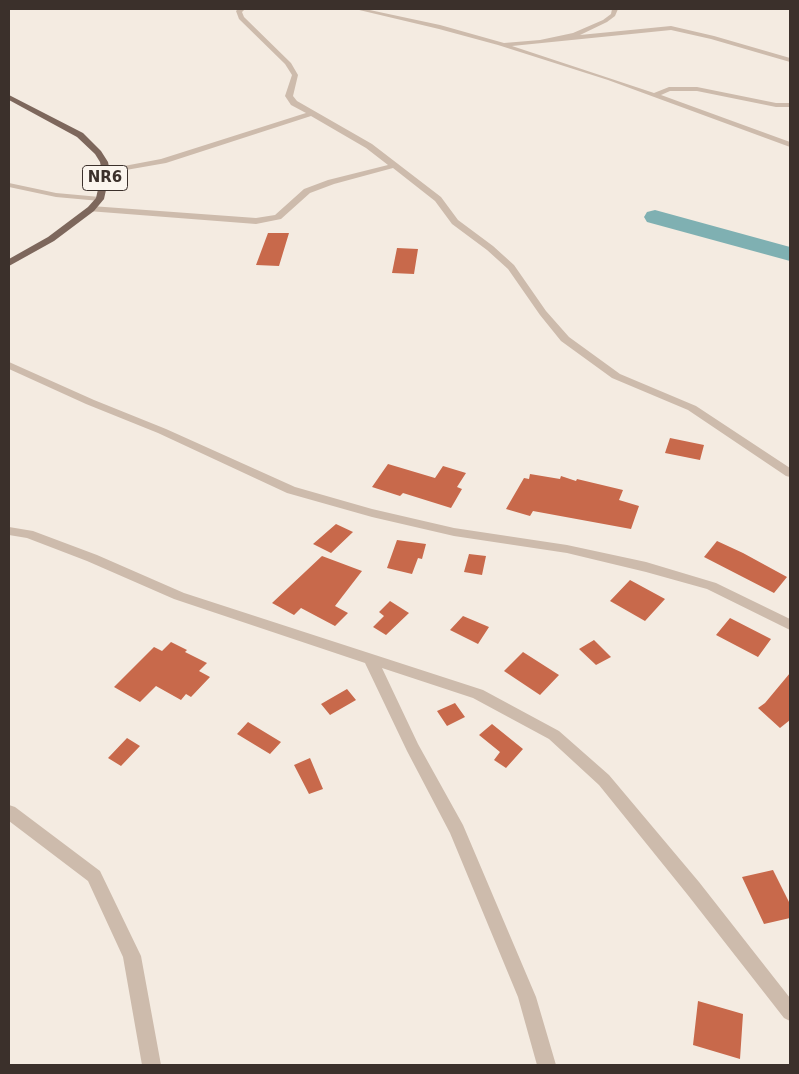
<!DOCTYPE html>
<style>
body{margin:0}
#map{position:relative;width:799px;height:1074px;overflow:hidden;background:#f4ebe1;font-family:"DejaVu Sans",sans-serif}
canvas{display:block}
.frame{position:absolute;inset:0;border:10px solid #3b302b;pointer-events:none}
</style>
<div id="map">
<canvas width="799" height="1074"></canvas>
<div class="frame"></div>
</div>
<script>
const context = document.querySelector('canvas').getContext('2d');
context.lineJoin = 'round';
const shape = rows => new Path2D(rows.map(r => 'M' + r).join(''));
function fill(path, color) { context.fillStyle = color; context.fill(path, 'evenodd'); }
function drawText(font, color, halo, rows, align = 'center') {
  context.font = font + ' "DejaVu Sans",sans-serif'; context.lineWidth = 4.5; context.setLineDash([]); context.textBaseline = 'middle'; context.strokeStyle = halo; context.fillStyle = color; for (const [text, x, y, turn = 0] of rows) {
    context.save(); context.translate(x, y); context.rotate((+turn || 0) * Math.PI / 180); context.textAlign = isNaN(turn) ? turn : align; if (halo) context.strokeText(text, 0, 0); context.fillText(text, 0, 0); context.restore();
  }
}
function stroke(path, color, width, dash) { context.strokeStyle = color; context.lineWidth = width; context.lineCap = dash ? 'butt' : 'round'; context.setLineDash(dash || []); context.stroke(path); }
const river = shape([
 [655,210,790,247,790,261,647,222,644,217,647,212,655,210]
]);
const building = shape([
 [268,233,289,233,279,266,256,265],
 [397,248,418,249,414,274,392,273],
 [670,438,704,445,700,460,665,453],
 [388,464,435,478,443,466,466,473,457,487,462,489,451,508,403,493,400,496,372,487],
 [530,474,560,479,561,476,576,481,577,479,623,490,619,500,639,506,631,529,533,511,530,516,506,509,524,478,529,479],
 [336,524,353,532,331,553,313,544],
 [397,540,426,544,422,559,418,558,412,574,387,568],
 [717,541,743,553,787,577,774,593,704,557],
 [469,554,486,556,482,575,464,572],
 [322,556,362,571,335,606,348,613,335,626,301,608,294,615,272,603],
 [630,580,665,599,645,621,610,601],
 [390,601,409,613,386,635,373,627,384,616,379,612],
 [463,616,489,627,478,644,450,630],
 [730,618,771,639,758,657,716,635],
 [594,640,611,657,596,665,579,649],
 [171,642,187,650,185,652,207,663,199,671,210,677,191,697,186,694,181,700,156,686,140,702,114,687,154,647,162,651],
 [523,652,559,675,540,695,504,671],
 [790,673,790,720,780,728,758,708,765,703],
 [347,689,356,700,330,715,321,704],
 [455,703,465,717,447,726,437,711],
 [248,722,281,742,270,754,237,734],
 [492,724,523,749,506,768,494,760,500,752,479,735],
 [127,738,140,746,121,766,108,758],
 [310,758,323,789,309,794,294,765],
 [773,870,790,904,790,918,764,924,742,877],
 [698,1001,743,1014,740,1059,693,1045]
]);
const minor = shape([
 [238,9,245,9,242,12,244,17,291,63,298,75,293,96,297,101,372,144,441,197,458,220,493,246,514,265,546,311,569,337,620,374,696,406,790,468,790,477,786,476,688,410,612,378,561,341,540,315,508,269,487,250,452,224,435,201,393,168,334,184,310,193,281,219,256,224,88,211,88,207,91,206,256,218,275,215,304,189,328,180,388,165,366,148,311,116,166,163,103,174,103,170,161,159,306,113,291,105,285,96,292,75,285,64,239,19,236,11,238,9],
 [355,9,365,9,440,25,504,43,540,40,573,33,603,20,611,14,612,9,618,9,615,16,607,22,580,35,671,26,714,36,790,58,790,62,711,39,671,30,512,46,654,93,669,87,697,87,776,103,790,103,790,107,776,107,697,91,670,91,661,95,790,142,790,147,608,80,498,45,439,29,355,9],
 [9,183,56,193,100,197,104,199,100,201,56,197,9,187,9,183],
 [9,362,94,400,166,429,295,487,372,509,454,528,567,545,646,562,716,583,790,619,790,630,707,589,646,572,567,553,454,536,372,517,287,493,158,433,86,404,9,369,9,362],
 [9,527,33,531,97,555,184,593,483,690,559,731,609,775,699,882,790,998,790,1021,784,1018,687,894,599,785,549,739,473,698,382,668,418,744,463,825,536,997,556,1065,537,1065,518,997,450,833,407,751,365,663,174,599,87,561,27,538,9,535,9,527],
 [9,805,15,807,100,871,141,956,161,1065,142,1065,123,957,88,881,9,821,9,805]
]);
const major = shape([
 [9,95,83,133,101,151,108,162,110,172,104,199,94,211,54,241,9,266,9,259,48,237,88,207,96,198,102,172,100,162,95,154,77,137,9,100,9,95]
]);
const shields = [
 [105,178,45]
];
const shieldNames = [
 ["NR6",105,178]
];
fill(river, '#7fb0b2');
fill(building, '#c8694b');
fill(minor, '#cdbbac');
fill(major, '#7d675c');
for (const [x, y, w] of shields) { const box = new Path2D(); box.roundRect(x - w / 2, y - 12.5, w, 25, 4); context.fillStyle = '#fbf5ee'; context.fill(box); stroke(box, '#3b302b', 1); }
drawText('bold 15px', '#3b302b', null, shieldNames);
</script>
